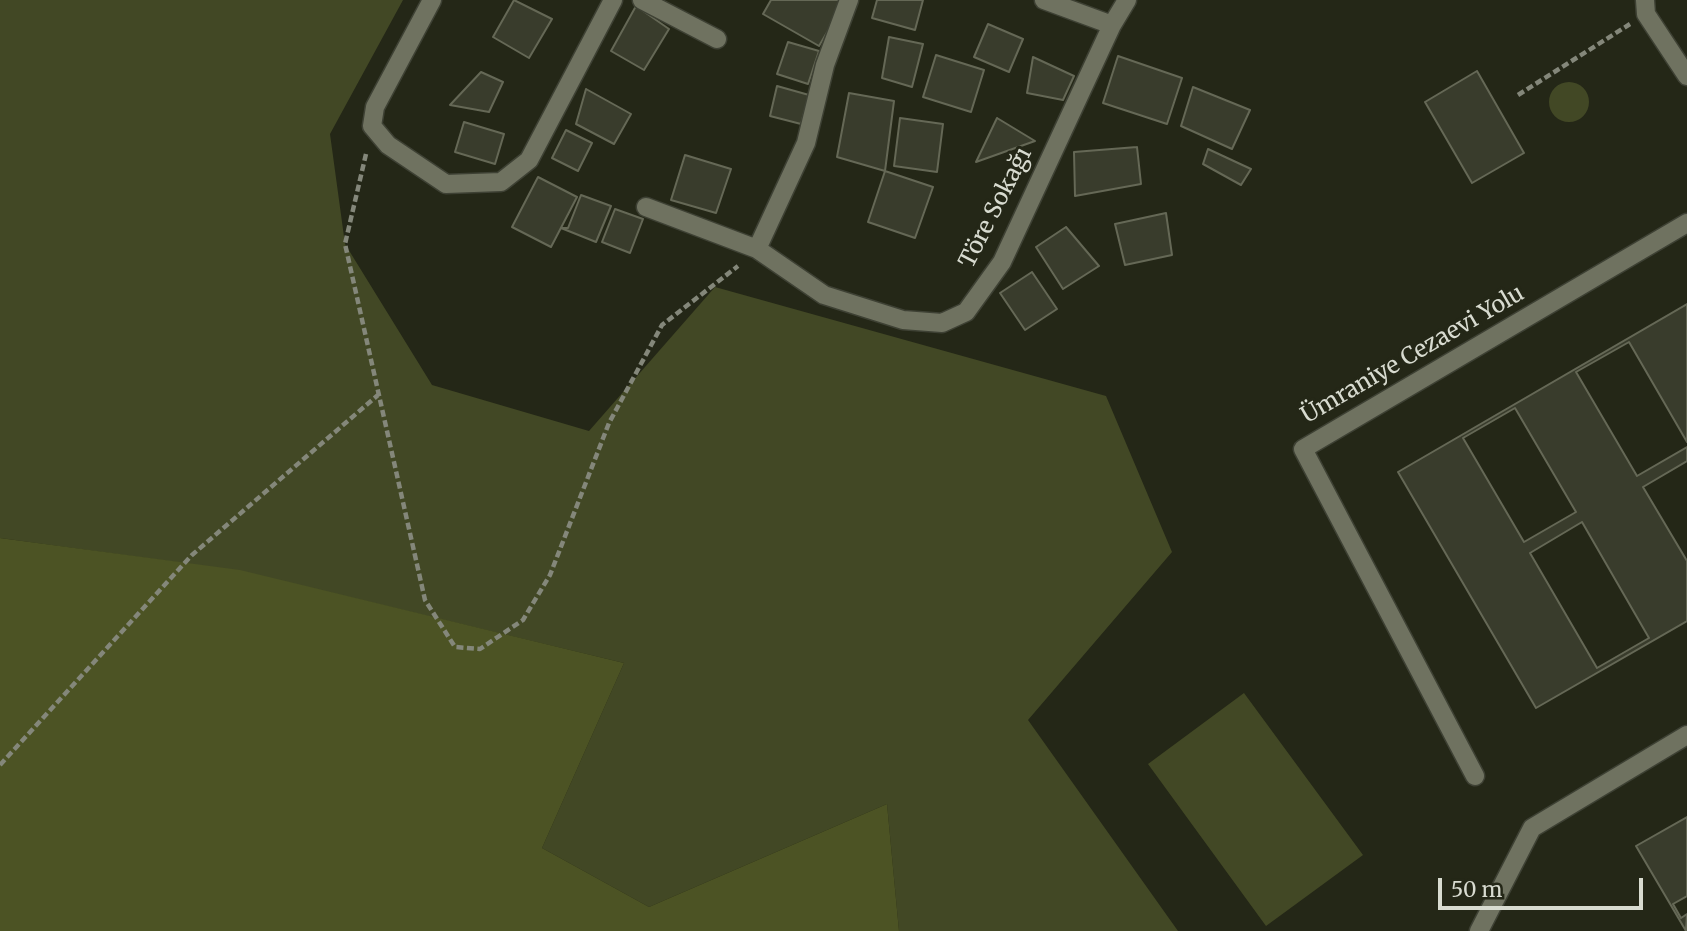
<!DOCTYPE html>
<meta charset="utf-8">
<style>
body{margin:0}
#map{position:relative;width:1687px;height:931px;overflow:hidden;background:#242717;font-family:Merriweather,serif}
canvas{display:block}
.scale{position:absolute;left:1438px;top:878px;width:205px;height:32px;box-sizing:border-box;border:4px solid #d8dbd0;border-top:0;padding-left:9px;font-size:21px;line-height:24px;white-space:nowrap;color:#d8dbd0;-webkit-text-stroke:5px #242717;paint-order:stroke}
</style>
<div id="map">
<canvas width="1687" height="931"></canvas>
<div class="scale">50 m</div>
</div>
<script>
const context = document.querySelector('canvas').getContext('2d');
context.lineJoin = 'round';
function fill(path, color) { context.fillStyle = color; context.fill(path, 'evenodd'); }
const shape = rows => new Path2D(rows.map(r => 'M' + r).join(''));
function stroke(path, color, width, dash) { context.strokeStyle = color; context.lineWidth = width; context.lineCap = dash ? 'butt' : 'round'; context.setLineDash(dash || []); context.stroke(path); }
function drawText(font, color, halo, rows, align = 'center') {
  context.font = font + ' Merriweather,serif'; context.lineWidth = 6; context.setLineDash([]); context.textBaseline = 'middle'; context.strokeStyle = halo; context.fillStyle = color; for (const [text, x, y, turn = 0] of rows) {
    context.save(); context.translate(x, y); context.rotate((+turn || 0) * Math.PI / 180); context.textAlign = isNaN(turn) ? turn : align; if (halo) context.strokeText(text, 0, 0); context.fillText(text, 0, 0); context.restore();
  }
}
const green = shape([
 [0,0,403,0,330,134,345,244,432,385,589,431,715,287,1106,396,1172,552,1028,720,1178,931,899,931,887,804,649,907,542,848,624,663,240,571,0,538],
 '1549 102a20 20 0 1 1 40 0a20 20 0 1 1-40 0Z',
 [1244,693,1363,855,1266,926,1148,764]
]);
const forest = shape([
 [0,538,240,570,624,663,542,848,649,907,887,804,899,931,0,931]
]);
const building = shape([
 [514,0,552,19,529,58,493,37,514,0],
 [771,0,846,0,819,46,763,14,771,0],
 [877,0,923,0,915,30,872,18,877,0],
 [636,6,669,29,644,70,611,51,636,6],
 [988,24,1023,39,1009,72,974,57,988,24],
 [889,37,923,44,912,87,882,78,889,37],
 [788,42,819,51,808,84,777,74,788,42],
 [936,55,984,70,971,112,923,97,936,55],
 [1118,56,1182,78,1167,124,1103,103,1118,56],
 [1033,57,1074,76,1063,100,1027,93,1033,57],
 [1477,71,1524,153,1472,183,1425,102,1477,71],
 [481,72,503,82,489,112,450,105,481,72],
 [777,86,809,95,801,124,770,116,777,86],
 [1193,87,1250,110,1232,149,1181,126,1193,87],
 [586,89,631,114,614,144,576,124,586,89],
 [849,93,894,101,885,171,837,157,849,93],
 [900,118,943,124,937,172,894,166,900,118],
 [997,118,1035,141,976,162,997,118],
 [464,122,504,134,495,164,455,152,464,122],
 [566,130,592,143,578,171,552,158,566,130],
 [1137,147,1141,184,1075,196,1074,152,1137,147],
 [1208,149,1251,169,1241,185,1203,164,1208,149],
 [685,155,731,169,716,213,671,200,685,155],
 [885,171,933,187,915,238,868,222,885,171],
 [538,177,577,197,551,247,512,227,538,177],
 [581,195,611,206,596,242,561,228,568,228,581,195],
 [615,209,643,219,630,253,602,242,615,209],
 [1166,213,1172,255,1125,265,1115,224,1166,213],
 [1066,227,1099,266,1063,289,1036,247,1066,227],
 [1032,272,1057,309,1025,330,1000,293,1032,272],
 [1687,304,1687,442,1629,342,1576,372,1637,476,1687,447,1687,461,1643,487,1687,561,1687,621,1536,708,1398,472,1687,304],
 [1515,408,1576,512,1524,542,1463,438,1515,408],
 [1582,522,1649,638,1597,668,1530,553,1582,522],
 [1687,817,1687,896,1673,904,1681,918,1687,914,1686,931,1636,846,1687,817]
]);
const path = shape([
 [1518,95,1630,24],
 [366,154,345,244,425,600,455,647,480,649,523,620,550,575,609,423,662,325,738,266],
 [0,765,192,555,378,395]
]);
const minor = shape([
 [432,0,375,107,372,126,388,145,446,184,501,182,529,160,613,0],
 [642,0,717,39],
 [1044,0,1112,25],
 [1645,0,1646,14,1687,76],
 [646,207,757,249,824,295,903,320,942,323,966,312,1002,262,1112,25,1127,0],
 [757,249,806,143,825,65,849,0],
 [1475,776,1303,449,1687,223],
 [1479,931,1532,828,1687,735]
]);
const streetNames = [
 ["Töre Sokağı",996,208,-63],
 ["Ümraniye Cezaevi Yolu",1413,355,-30]
];
fill(green, '#424825');
fill(forest, '#4c5324');
fill(building, '#393c2c');
stroke(building, '#656856', 2);
stroke(minor, '#3e4134', 21);
stroke(path, '#84877a', 4.5, [7, 3.5]);
stroke(minor, '#6f7260', 18);
drawText('23px', '#d8dbd0', '#242717', streetNames);
</script>
